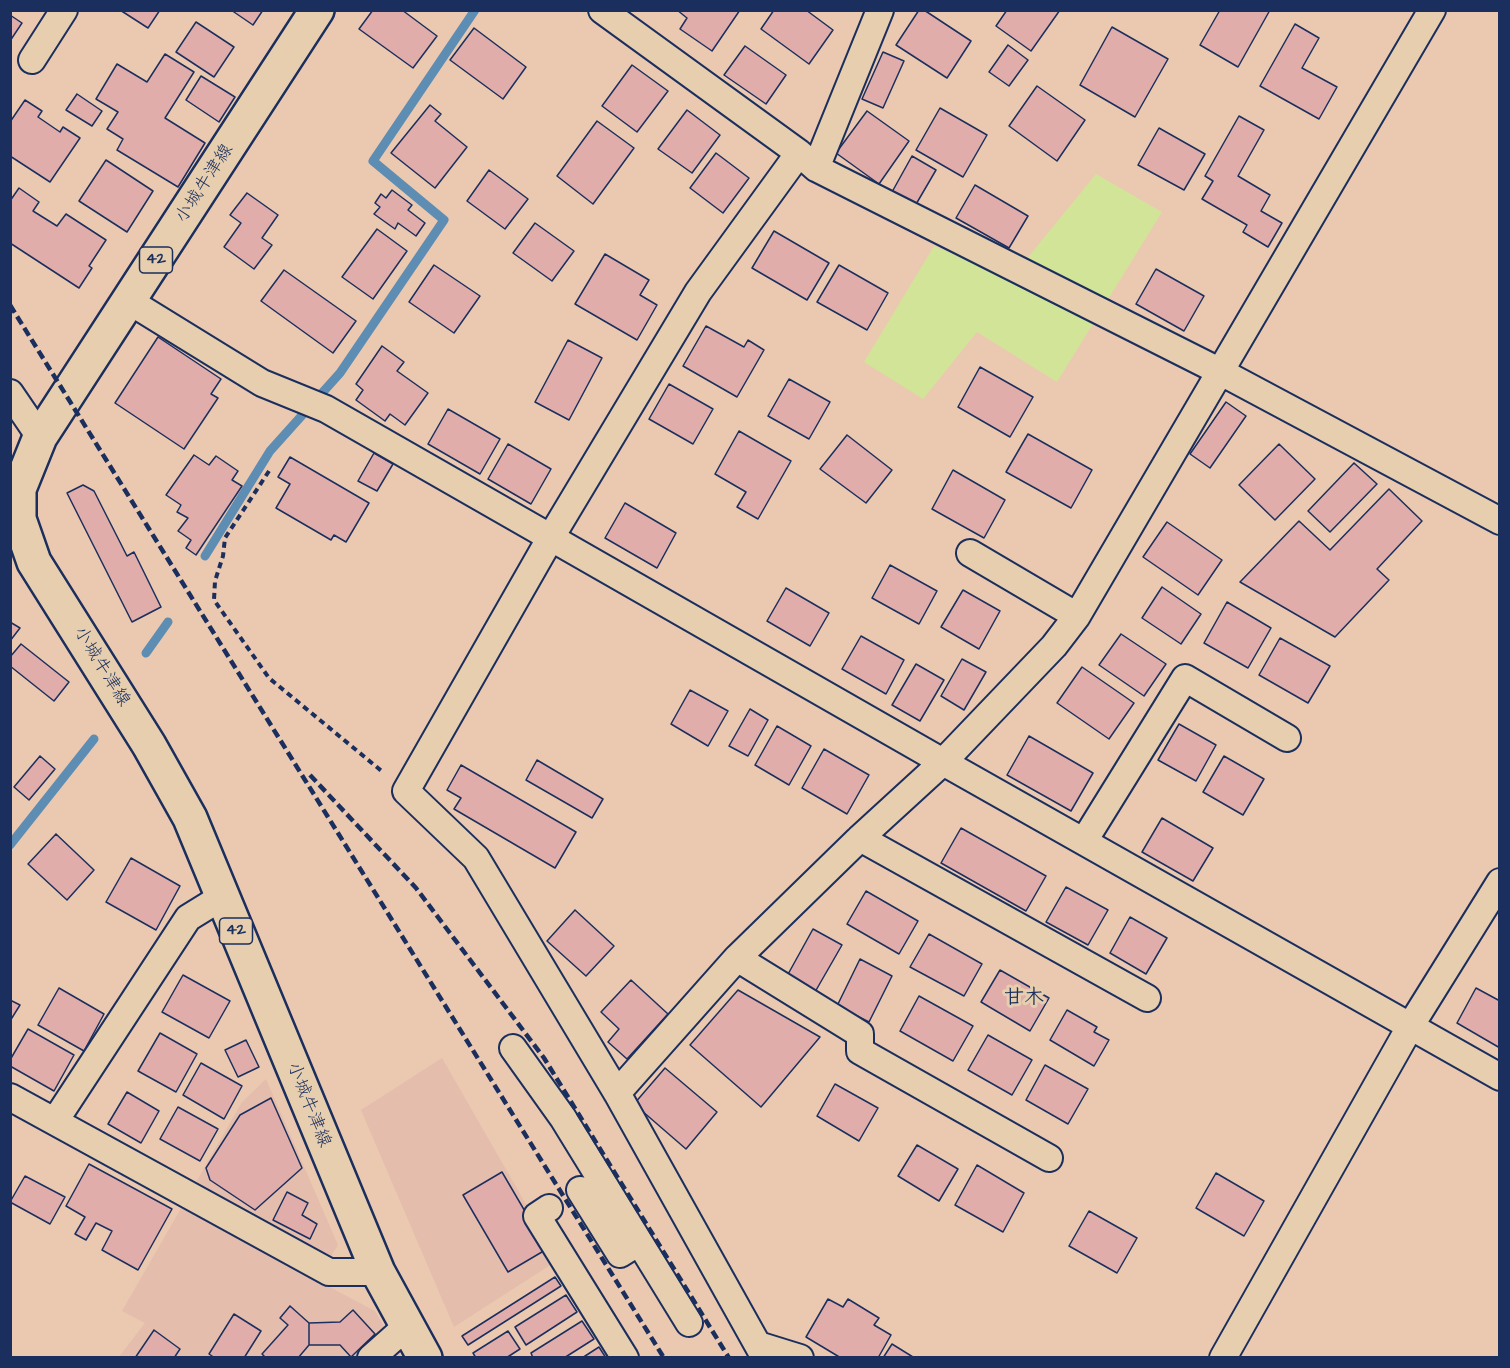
<!DOCTYPE html>
<meta charset="utf-8">
<style>
body{margin:0}
#map{position:relative;width:1510px;height:1368px;overflow:hidden;background:#ebc8b0;font-family:"Architects Daughter",sans-serif}
canvas{display:block}
.frame{position:absolute;inset:0;border:12px solid #1b2f5e;pointer-events:none}
</style>
<div id="map">
<canvas width="1510" height="1368"></canvas>
<div class="frame"></div>
</div>
<script>
const context = document.querySelector('canvas').getContext('2d');
context.lineJoin = 'round';
function fill(path, color) { context.fillStyle = color; context.fill(path, 'evenodd'); }
const shape = rows => new Path2D(rows.map(r => 'M' + r).join(''));
function stroke(path, color, width, dash) { context.strokeStyle = color; context.lineWidth = width; context.lineCap = dash ? 'butt' : 'round'; context.setLineDash(dash || []); context.stroke(path); }
function drawText(font, color, halo, rows, align = 'center') {
  context.font = font + ' "Architects Daughter","Klee One",sans-serif'; context.lineWidth = 6; context.setLineDash([]); context.textBaseline = 'middle'; context.strokeStyle = halo; context.fillStyle = color; for (const [text, x, y, turn = 0] of rows) {
    context.save(); context.translate(x, y); context.rotate((+turn || 0) * Math.PI / 180); context.textAlign = isNaN(turn) ? turn : align; if (halo) context.strokeText(text, 0, 0); context.fillText(text, 0, 0); context.restore();
  }
}
const built = shape([
 [442,1058,558,1260,454,1327,361,1110],
 [266,1079,338,1245,316,1280,375,1311,402,1357,118,1358,145,1323,122,1311,242,1102]
]);
const green = shape([
 [1096,174,1162,212,1057,382,977,332,923,399,864,362,934,246,1011,278]
]);
const stream = shape([
 [205,556,270,451,340,373,444,220,373,161,475,10],
 [146,653,168,622],
 [10,845,94,739]
]);
const building = shape([
 [120,10,160,10,148,28,120,10],
 [231,10,263,10,253,25,231,10],
 [373,10,402,10,437,36,413,68,359,29,373,10],
 [677,10,740,10,712,51,680,29,687,18,677,10],
 [774,10,806,10,833,30,809,64,761,29,774,10],
 [919,10,924,10,971,41,947,78,896,45,919,10],
 [1007,10,1060,10,1031,51,996,26,1007,10],
 [1220,10,1270,10,1238,67,1200,45,1220,10],
 [10,15,22,23,10,41,10,15],
 [196,22,234,47,214,77,176,52,196,22],
 [1295,24,1319,38,1302,68,1337,87,1319,119,1260,86,1295,24],
 [1112,27,1168,59,1135,117,1080,85,1112,27],
 [474,28,526,67,503,99,450,60,474,28],
 [1008,45,1028,60,1009,86,989,72,1008,45],
 [745,46,786,75,766,104,724,75,745,46],
 [883,52,904,61,883,108,862,99,883,52],
 [165,54,194,72,165,118,205,143,178,187,117,150,123,139,107,129,118,112,96,99,117,64,147,82,165,54],
 [632,65,668,91,637,132,602,106,632,65],
 [201,76,235,97,219,122,186,100,201,76],
 [1037,86,1085,120,1057,161,1009,126,1037,86],
 [77,94,102,111,92,126,66,110,77,94],
 [25,100,42,111,38,117,60,132,63,127,80,138,50,182,10,156,10,122,25,100],
 [430,105,441,114,435,121,467,147,435,188,391,153,430,105],
 [940,108,987,135,963,177,916,150,940,108],
 [687,110,720,135,692,173,658,149,687,110],
 [867,111,909,141,879,184,836,153,867,111],
 [1239,116,1264,130,1238,176,1270,195,1261,211,1282,223,1268,247,1243,232,1247,225,1202,199,1213,181,1205,176,1239,116],
 [597,121,634,148,593,204,557,176,597,121],
 [1159,128,1205,154,1184,190,1138,165,1159,128],
 [716,153,749,178,723,213,690,188,716,153],
 [912,156,936,170,915,206,892,192,912,156],
 [106,160,153,191,127,232,79,201,106,160],
 [489,170,528,199,505,229,467,201,489,170],
 [975,185,1028,216,1009,248,956,218,975,185],
 [19,188,39,202,33,211,57,226,66,214,106,240,89,266,92,268,79,288,10,243,10,201,19,188],
 [392,190,412,205,408,210,425,223,416,236,398,223,395,229,374,214,380,207,375,203,381,194,386,198,392,190],
 [247,193,278,215,262,238,272,245,254,269,224,247,241,223,230,215,247,193],
 [535,223,574,251,552,281,513,253,535,223],
 [377,229,407,251,373,299,342,277,377,229],
 [774,231,829,263,807,300,752,268,774,231],
 [605,254,649,280,640,295,657,305,637,340,575,304,605,254],
 [434,265,480,296,454,333,409,302,434,265],
 [839,265,888,293,867,330,817,302,839,265],
 [1156,269,1204,296,1184,331,1136,304,1156,269],
 [284,270,356,321,333,353,261,301,284,270],
 [706,326,744,347,748,340,764,350,737,397,683,366,706,326],
 [158,337,221,379,211,394,218,398,184,449,115,403,158,337],
 [568,340,602,358,569,420,535,402,568,340],
 [382,346,404,362,397,371,428,393,405,425,390,414,385,421,356,400,363,390,356,384,382,346],
 [980,367,1033,397,1010,437,958,407,980,367],
 [789,379,830,402,809,439,768,416,789,379],
 [669,384,713,409,693,444,649,419,669,384],
 [1226,402,1246,416,1210,468,1190,454,1226,402],
 [448,409,500,439,480,474,428,444,448,409],
 [739,431,791,461,758,519,737,507,746,492,715,474,739,431],
 [1028,434,1092,470,1071,508,1006,472,1028,434],
 [847,435,892,470,866,503,820,469,847,435],
 [508,444,551,469,531,504,488,479,508,444],
 [1279,444,1315,479,1275,520,1239,485,1279,444],
 [374,453,393,464,377,491,358,481,374,453],
 [194,455,209,465,216,456,238,471,232,480,242,486,196,555,186,548,191,540,178,531,188,518,177,512,181,505,166,495,194,455],
 [290,457,369,503,346,542,334,535,331,540,276,508,290,484,278,477,290,457],
 [1354,463,1377,484,1330,532,1308,511,1354,463],
 [953,470,1005,500,984,538,932,509,953,470],
 [83,485,94,491,127,556,134,552,161,607,132,622,67,493,83,485],
 [1389,489,1422,521,1377,569,1389,580,1335,637,1240,582,1299,521,1330,550,1389,489],
 [625,503,676,533,657,568,605,538,625,503],
 [1167,522,1222,560,1198,595,1143,557,1167,522],
 [890,565,937,591,919,624,872,598,890,565],
 [1162,587,1201,614,1181,644,1142,618,1162,587],
 [786,588,829,613,810,646,767,621,786,588],
 [963,590,1000,611,979,649,941,627,963,590],
 [1227,602,1271,628,1248,668,1204,643,1227,602],
 [10,622,20,628,10,641,10,622],
 [1121,634,1166,664,1144,696,1099,665,1121,634],
 [861,636,904,660,886,694,842,669,861,636],
 [1280,638,1330,666,1308,703,1259,675,1280,638],
 [21,644,69,682,54,701,10,666,10,657,21,644],
 [962,659,986,672,964,710,941,696,962,659],
 [916,664,944,680,920,721,892,705,916,664],
 [1082,667,1134,703,1109,739,1057,703,1082,667],
 [690,690,728,711,708,746,671,724,690,690],
 [750,709,768,720,748,756,729,746,750,709],
 [1179,724,1216,745,1196,781,1158,760,1179,724],
 [777,726,811,746,789,785,755,765,777,726],
 [1029,736,1093,773,1071,811,1007,775,1029,736],
 [824,749,869,775,847,814,802,788,824,749],
 [40,756,55,769,29,800,14,787,40,756],
 [1224,756,1264,779,1243,815,1203,792,1224,756],
 [537,760,603,799,592,818,526,780,537,760],
 [461,765,576,832,555,868,454,809,461,798,447,790,461,765],
 [1162,818,1213,848,1193,881,1142,852,1162,818],
 [961,828,1046,876,1026,911,941,863,961,828],
 [56,834,94,870,67,900,28,864,56,834],
 [131,858,180,886,156,930,106,902,131,858],
 [1066,887,1108,910,1088,945,1046,922,1066,887],
 [866,891,918,921,899,954,847,924,866,891],
 [575,910,614,946,586,976,547,941,575,910],
 [1130,917,1167,938,1146,974,1110,953,1130,917],
 [813,929,842,945,815,992,787,976,813,929],
 [929,934,982,964,964,996,910,967,929,934],
 [860,959,892,976,869,1022,837,1006,860,959],
 [1000,970,1049,998,1030,1031,981,1002,1000,970],
 [183,975,230,1001,209,1038,162,1012,183,975],
 [631,980,668,1014,627,1059,608,1042,619,1029,601,1012,631,980],
 [59,988,104,1014,84,1051,38,1025,59,988],
 [1476,988,1500,1001,1500,1048,1457,1023,1476,988],
 [738,990,820,1037,761,1107,690,1045,738,990],
 [919,996,973,1026,953,1061,900,1031,919,996],
 [10,1000,20,1005,10,1021,10,1000],
 [1067,1010,1097,1027,1094,1032,1109,1040,1094,1066,1050,1040,1067,1010],
 [28,1029,74,1055,54,1091,10,1066,10,1060,28,1029],
 [160,1033,197,1054,176,1092,138,1071,160,1033],
 [988,1035,1032,1060,1012,1095,968,1070,988,1035],
 [246,1040,259,1067,238,1077,225,1050,246,1040],
 [201,1063,242,1086,224,1119,183,1095,201,1063],
 [1045,1065,1088,1089,1068,1124,1026,1100,1045,1065],
 [665,1068,717,1112,686,1149,634,1104,665,1068],
 [835,1084,878,1108,859,1141,817,1116,835,1084],
 [127,1092,159,1111,141,1143,108,1124,127,1092],
 [271,1098,302,1168,255,1210,210,1180,206,1168,240,1115,271,1098],
 [178,1107,218,1129,200,1161,160,1139,178,1107],
 [917,1145,958,1169,939,1201,898,1176,917,1145],
 [89,1164,172,1209,138,1270,102,1250,112,1231,96,1223,86,1240,75,1234,85,1217,66,1206,89,1164],
 [977,1165,1024,1193,1003,1232,955,1205,977,1165],
 [502,1172,547,1249,508,1272,463,1195,502,1172],
 [1216,1173,1264,1201,1244,1236,1196,1208,1216,1173],
 [25,1176,65,1197,50,1224,10,1202,25,1176],
 [287,1192,308,1203,302,1215,317,1224,310,1239,273,1220,287,1192],
 [1089,1211,1137,1238,1117,1273,1069,1246,1089,1211],
 [555,1277,561,1286,468,1345,462,1336,555,1277],
 [566,1295,577,1312,526,1345,515,1327,566,1295],
 [828,1299,843,1307,848,1299,879,1318,874,1325,891,1335,878,1358,841,1358,806,1337,828,1299],
 [290,1306,309,1323,309,1345,298,1358,266,1358,262,1354,288,1325,280,1318,290,1306],
 [353,1310,375,1334,351,1357,340,1345,309,1345,309,1323,340,1322,353,1310],
 [234,1314,261,1331,244,1358,215,1358,209,1354,234,1314],
 [582,1321,594,1339,564,1358,533,1358,531,1353,582,1321],
 [154,1330,180,1349,174,1358,135,1358,154,1330],
 [508,1331,520,1349,506,1358,476,1358,473,1353,508,1331],
 [892,1344,913,1357,912,1358,883,1358,892,1344],
 [599,1347,606,1358,582,1358,599,1347]
]);
const path = shape([
 [269,471,225,538,223,556,215,581,214,600,269,678,384,773]
]);
const street = shape([
 [602,10,799,153],
 [32,60,64,10],
 [816,168,1221,372,1500,521],
 [129,301,262,383,326,409,943,762,1500,1077],
 [10,393,40,437],
 [970,553,1077,616],
 [860,838,1147,998],
 [1084,841,1185,678,1287,738],
 [737,958,860,1034,860,1051,1049,1158],
 [513,1048,563,1118,689,1323],
 [617,1093,737,958,860,838,943,762,1054,646,1077,616,1432,10],
 [10,1097,329,1272,378,1272],
 [55,1121,188,918,222,897],
 [580,1190,620,1254,628,1249,614,1225],
 [549,1208,537,1216,625,1358],
 [758,1345,800,1358],
 [371,1358,406,1327],
 [765,1358,617,1093,476,858,406,791,551,537,698,292,799,153,816,168,880,10],
 [1223,1358,1411,1025,1500,882]
]);
const primary = shape([
 [317,10,40,437,19,489,19,519,34,562,149,745,190,818,378,1272,425,1358]
]);
const rail = shape([
 [10,305,664,1358],
 [310,775,416,888,544,1058,729,1358]
]);
const shields = [
 [156,260,33],
 [236,931,33]
];
const shieldNames = [
 ["42",156,260],
 ["42",236,931]
];
const streetNames = [
 ["小城牛津線",205,184,-57],
 ["小城牛津線",101,667,58],
 ["小城牛津線",308,1105,68]
];
const neighbourhoodNames = [
 ["甘木",1024,999]
];
fill(built, '#e4bdac');
fill(green, '#d2e498');
stroke(stream, '#5e8db3', 9);
fill(building, '#e0adaa');
stroke(building, '#1b2f5e', 1.5);
stroke(street, '#1b2f5e', 30);
stroke(primary, '#1b2f5e', 38);
stroke(path, '#1b2f5e', 4, [6, 4.5]);
stroke(street, '#e6ceaf', 26);
stroke(primary, '#e6ceaf', 33);
stroke(rail, '#1b2f5e', 4.5, [9, 4.5]);
for (const [x, y, w] of shields) { const box = new Path2D(); box.roundRect(x - w / 2, y - 13, w, 26, 4.5); context.fillStyle = '#e6ceaf'; context.fill(box); stroke(box, '#1b2f5e', 1.5); }
drawText('bold 16px', '#1b2f5e', null, shieldNames);
drawText('18px', '#1b2f5e', '#e6ceaf', streetNames);
drawText('bold 20px', '#1b2f5e', '#e6ceaf', neighbourhoodNames);
</script>
